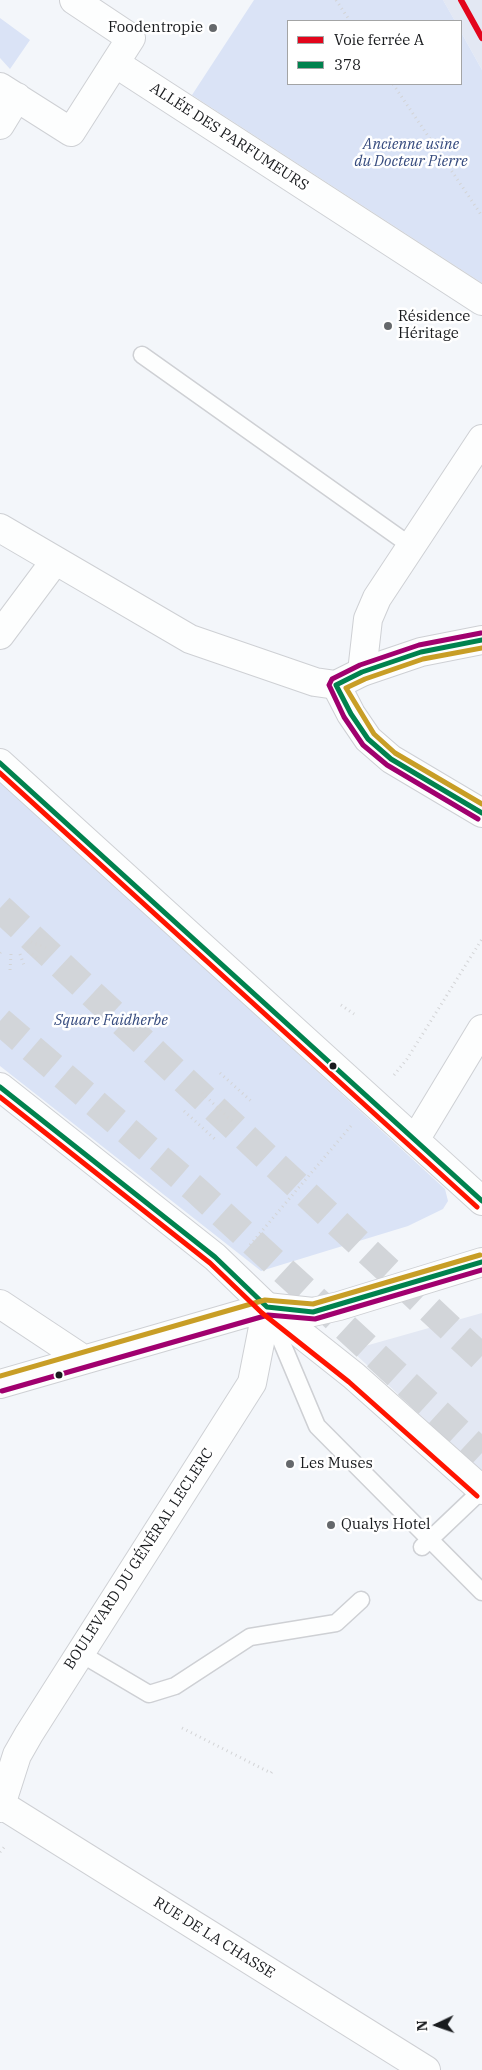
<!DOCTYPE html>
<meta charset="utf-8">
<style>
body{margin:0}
#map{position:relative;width:482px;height:2070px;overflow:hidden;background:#f3f6fa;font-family:"IBM Plex Serif",serif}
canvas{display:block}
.legend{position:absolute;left:287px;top:20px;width:175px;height:65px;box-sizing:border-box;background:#fff;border:1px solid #a3a4a5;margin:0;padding:6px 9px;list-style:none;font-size:15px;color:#191b1e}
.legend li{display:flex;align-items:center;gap:10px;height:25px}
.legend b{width:25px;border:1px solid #a3a4a5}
.north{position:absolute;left:412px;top:2000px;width:50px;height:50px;-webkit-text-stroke:4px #fff;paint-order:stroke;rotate:267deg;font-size:14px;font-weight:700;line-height:20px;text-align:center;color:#191b1e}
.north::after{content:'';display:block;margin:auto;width:18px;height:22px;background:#191b1e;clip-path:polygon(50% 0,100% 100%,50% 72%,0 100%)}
</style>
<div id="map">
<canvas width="482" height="2070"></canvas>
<ul class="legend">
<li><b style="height:6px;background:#e3051c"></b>Voie ferrée A</li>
<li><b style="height:6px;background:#00824e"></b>378</li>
</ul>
<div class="north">N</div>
</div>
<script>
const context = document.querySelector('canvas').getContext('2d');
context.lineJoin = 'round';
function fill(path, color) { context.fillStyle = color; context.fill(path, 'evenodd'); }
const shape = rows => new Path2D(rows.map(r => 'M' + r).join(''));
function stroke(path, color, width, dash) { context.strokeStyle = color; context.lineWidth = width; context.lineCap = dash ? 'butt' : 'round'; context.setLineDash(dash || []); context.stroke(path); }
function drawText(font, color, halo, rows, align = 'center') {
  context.font = font + ' "IBM Plex Serif",serif'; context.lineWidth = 5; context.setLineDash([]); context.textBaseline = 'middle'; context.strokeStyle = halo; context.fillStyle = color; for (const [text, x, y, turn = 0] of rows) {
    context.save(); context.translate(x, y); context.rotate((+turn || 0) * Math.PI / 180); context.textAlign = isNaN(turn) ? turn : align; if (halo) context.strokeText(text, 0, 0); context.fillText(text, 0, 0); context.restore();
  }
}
const built = shape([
 [443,0,482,0,482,70,461,32,461,21,455,21],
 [482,1313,482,1473,351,1350]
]);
const green = shape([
 [254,0,443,0,455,21,288,21,288,84,461,84,461,32,482,70,482,283,192,95],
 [0,18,30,40,10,69,0,58],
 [0,780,445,1189,448,1201,443,1209,408,1226,261,1271,0,1066]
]);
const motorwayTunnel = shape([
 [0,908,482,1358],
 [0,1021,196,1190,482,1453]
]);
const path = shape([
 [336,0,350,21],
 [393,84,482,216],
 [31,942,46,948],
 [28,951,40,960],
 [0,953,2,950],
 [20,954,25,968],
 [10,970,11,954],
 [341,1005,354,1014],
 [220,1073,251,1101],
 [394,1075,407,1059,482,939],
 [202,1093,232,1121],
 [184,1111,216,1140],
 [250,1245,351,1126],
 [182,1728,271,1773,274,1769],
 [0,1852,6,1845]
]);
const service = shape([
 [142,355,411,546],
 [269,1312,317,1426,482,1592],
 [422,1547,482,1490],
 [78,1652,149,1694,175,1686,250,1637,336,1623,361,1600]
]);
const minor = shape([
 [74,0,131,38,115,63],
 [0,87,71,132,115,63,482,301],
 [0,125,17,97],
 [0,635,55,561],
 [362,672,368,619,377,598,482,439],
 [336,685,351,714,368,739,391,759,482,813],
 [415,1140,482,1029],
 [0,1304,83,1359],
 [0,1384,267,1307,313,1312,339,1306,482,1262],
 [2,1805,426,2070],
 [0,1808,17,1755,29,1734,252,1383,267,1307]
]);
const tertiary = shape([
 [0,528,190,639,315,682,336,685,362,672,421,652,482,640]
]);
const secondary = shape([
 [0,763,482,1201],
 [0,1087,215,1257,267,1307,354,1376,482,1490]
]);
const bus1 = shape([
 [482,640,421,652,362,672,336,685,351,714,368,739,391,759,482,813],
 [0,763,482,1201],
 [0,1087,215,1257,267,1307,313,1312,482,1262]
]);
const bus2 = shape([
 [478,819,387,765,363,745,344,717,329,685,332,679,360,665,419,645,481,633],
 [2,1391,268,1315,315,1319,482,1270]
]);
const bus3 = shape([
 [482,648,423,659,365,679,346,688,374,734,395,753,482,804],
 [0,1376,265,1300,313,1304,480,1255]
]);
const bus4 = shape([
 [0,773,477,1207],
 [0,1097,210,1263,262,1313,349,1382,477,1496]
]);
const rail1 = shape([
 [461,0,482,38]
]);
const markers = [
 [213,28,5,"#65686b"],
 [388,326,5,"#65686b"],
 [333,1066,4.5,"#191b1e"],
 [59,1375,4.5,"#191b1e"],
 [290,1464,5,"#65686b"],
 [331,1525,5,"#65686b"]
];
const poiNames = [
 ["Foodentropie",203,28,"right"],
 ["Résidence",398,317],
 ["Héritage",398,334],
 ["Les Muses",300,1464],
 ["Qualys Hotel",341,1525]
];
const streetNames = [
 ["ALLÉE DES PARFUMEURS",229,137,33],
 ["BOULEVARD DU GÉNÉRAL LECLERC",139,1559,-57],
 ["RUE DE LA CHASSE",214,1938,32]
];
const parkNames = [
 ["Ancienne usine",411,145],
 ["du Docteur Pierre",411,162],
 ["Square Faidherbe",111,1021]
];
fill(built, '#e3e8f3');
fill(green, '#dae3f6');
stroke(motorwayTunnel, '#d2d5d9', 28, [28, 14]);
stroke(service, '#ced0d4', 19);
stroke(minor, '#ced0d4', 30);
stroke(tertiary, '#ced0d4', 30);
stroke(secondary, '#ced0d4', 30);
stroke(path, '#d3d4d6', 3, [1, 4]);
stroke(service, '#fdfefe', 16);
stroke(minor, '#fdfefe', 28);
stroke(tertiary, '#fdfefe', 28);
stroke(secondary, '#fdfefe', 28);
stroke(bus1, '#00824e', 5);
stroke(bus2, '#a0006e', 5);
stroke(bus3, '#c89e26', 5);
stroke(bus4, '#ff1400', 5);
stroke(rail1, '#e3051c', 6);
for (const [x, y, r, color] of markers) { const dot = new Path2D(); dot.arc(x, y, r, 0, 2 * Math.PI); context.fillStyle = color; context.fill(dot); stroke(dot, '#fff', 2); }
drawText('15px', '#191b1e', '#fff', poiNames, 'left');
drawText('15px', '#191b1e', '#fff', streetNames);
drawText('italic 15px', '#364b7e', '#fff', parkNames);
</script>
